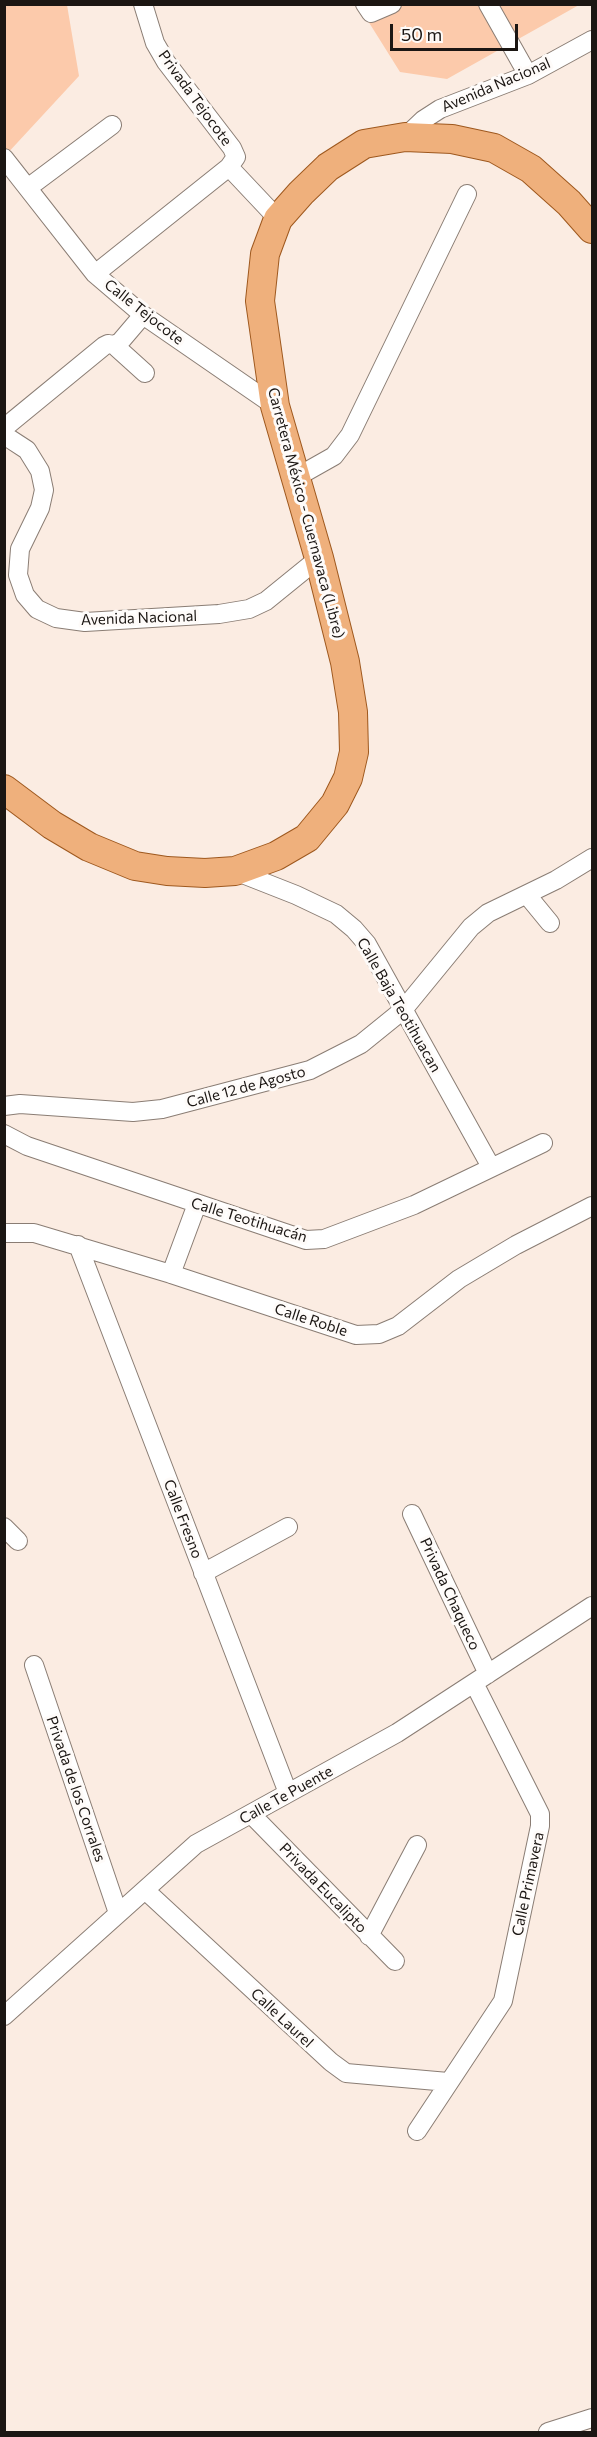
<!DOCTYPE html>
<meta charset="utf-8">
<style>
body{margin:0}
#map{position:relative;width:597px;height:2437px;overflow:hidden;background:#fbece2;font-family:Commissioner,sans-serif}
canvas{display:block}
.frame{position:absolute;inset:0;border:6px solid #1b1613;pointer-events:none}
.scale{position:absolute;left:390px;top:24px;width:128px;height:27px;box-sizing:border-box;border:3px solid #1b1613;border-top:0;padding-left:8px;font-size:18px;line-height:21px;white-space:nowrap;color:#1b1613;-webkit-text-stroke:4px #fefbf9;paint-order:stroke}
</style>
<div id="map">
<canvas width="597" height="2437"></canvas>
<div class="frame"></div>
<div class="scale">50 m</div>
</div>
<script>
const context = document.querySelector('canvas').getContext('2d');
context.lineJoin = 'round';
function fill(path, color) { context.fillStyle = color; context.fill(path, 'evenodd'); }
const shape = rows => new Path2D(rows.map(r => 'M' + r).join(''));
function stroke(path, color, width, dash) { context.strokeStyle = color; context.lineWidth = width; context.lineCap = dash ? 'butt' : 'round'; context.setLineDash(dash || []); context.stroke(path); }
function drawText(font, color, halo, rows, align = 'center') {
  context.font = font + ' Commissioner,sans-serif'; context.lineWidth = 6; context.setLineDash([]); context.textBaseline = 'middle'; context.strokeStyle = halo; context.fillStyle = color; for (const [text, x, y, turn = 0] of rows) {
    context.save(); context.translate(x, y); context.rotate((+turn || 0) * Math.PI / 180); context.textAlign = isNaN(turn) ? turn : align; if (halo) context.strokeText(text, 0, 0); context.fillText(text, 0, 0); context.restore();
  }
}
const green = shape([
 [5,5,67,5,79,76,5,156],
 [358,5,579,5,447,79,400,72]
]);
const street = shape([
 [365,4,371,13,392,4],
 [488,4,528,75],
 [405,137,423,120,440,109,528,75,592,40],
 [4,158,95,274,143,315,275,406],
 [229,167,278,219],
 [29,187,112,125],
 [95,274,229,167,236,157,232,148,166,62,155,43,143,4],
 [114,345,145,373],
 [4,428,104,346,108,344,114,345,120,342,143,315],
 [4,435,27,450,40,471,44,490,40,508,20,549,18,575,25,595,37,609,56,618,85,622,219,614,249,609,266,601,319,558],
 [295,478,334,456,350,435,467,194],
 [235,871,296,895,336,914,354,929,367,944,491,1167],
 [527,895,550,923],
 [4,1106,20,1104,133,1112,162,1109,310,1070,361,1044,403,1010,471,927,488,913,556,880,592,858],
 [4,1134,27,1146,306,1240,324,1239,414,1205,543,1143],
 [4,1233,34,1233,171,1274,356,1335,379,1334,398,1326,459,1279,516,1245,592,1206],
 [78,1245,288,1793],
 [171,1274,197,1204],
 [412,1514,488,1674],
 [4,1527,18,1541],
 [203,1573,288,1527],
 [34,1665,118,1913],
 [251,1814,395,1961],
 [145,1890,331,2062,346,2073,448,2082],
 [369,1936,417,1845],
 [4,2016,196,1844,397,1733,592,1606],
 [417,2131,503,2001,540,1826,540,1814,474,1683],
 [548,2432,592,2418]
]);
const primary = shape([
 [4,789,52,825,89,847,135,866,167,871,205,873,235,871,276,856,307,838,335,804,348,778,354,752,353,712,345,662,319,558,275,406,260,301,265,254,278,219,301,193,328,167,364,144,405,137,452,139,494,148,531,169,569,203,592,229]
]);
const streetNames = [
 ["Avenida Nacional",496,85,-23],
 ["Privada Tejocote",195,98,54],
 ["Calle Tejocote",144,312,38],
 ["Carretera México - Cuernavaca (Libre)",306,513,75],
 ["Avenida Nacional",139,618,-2],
 ["Calle Baja Teotihuacan",399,1005,60],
 ["Calle 12 de Agosto",246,1087,-15],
 ["Calle Teotihuacán",249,1220,17],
 ["Calle Roble",311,1320,18],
 ["Calle Fresno",183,1519,69],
 ["Privada Chaqueco",450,1594,65],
 ["Privada de los Corrales",76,1789,71],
 ["Calle Te Puente",286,1795,-29],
 ["Calle Primavera",528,1884,-78],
 ["Privada Eucalipto",323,1888,46],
 ["Calle Laurel",282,2018,43]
];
fill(green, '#fccaab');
stroke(street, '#8a7d74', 20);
stroke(primary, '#9e581e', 30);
stroke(street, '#fff', 18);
stroke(primary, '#efb07c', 28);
drawText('15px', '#1b1613', '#fefbf9', streetNames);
</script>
